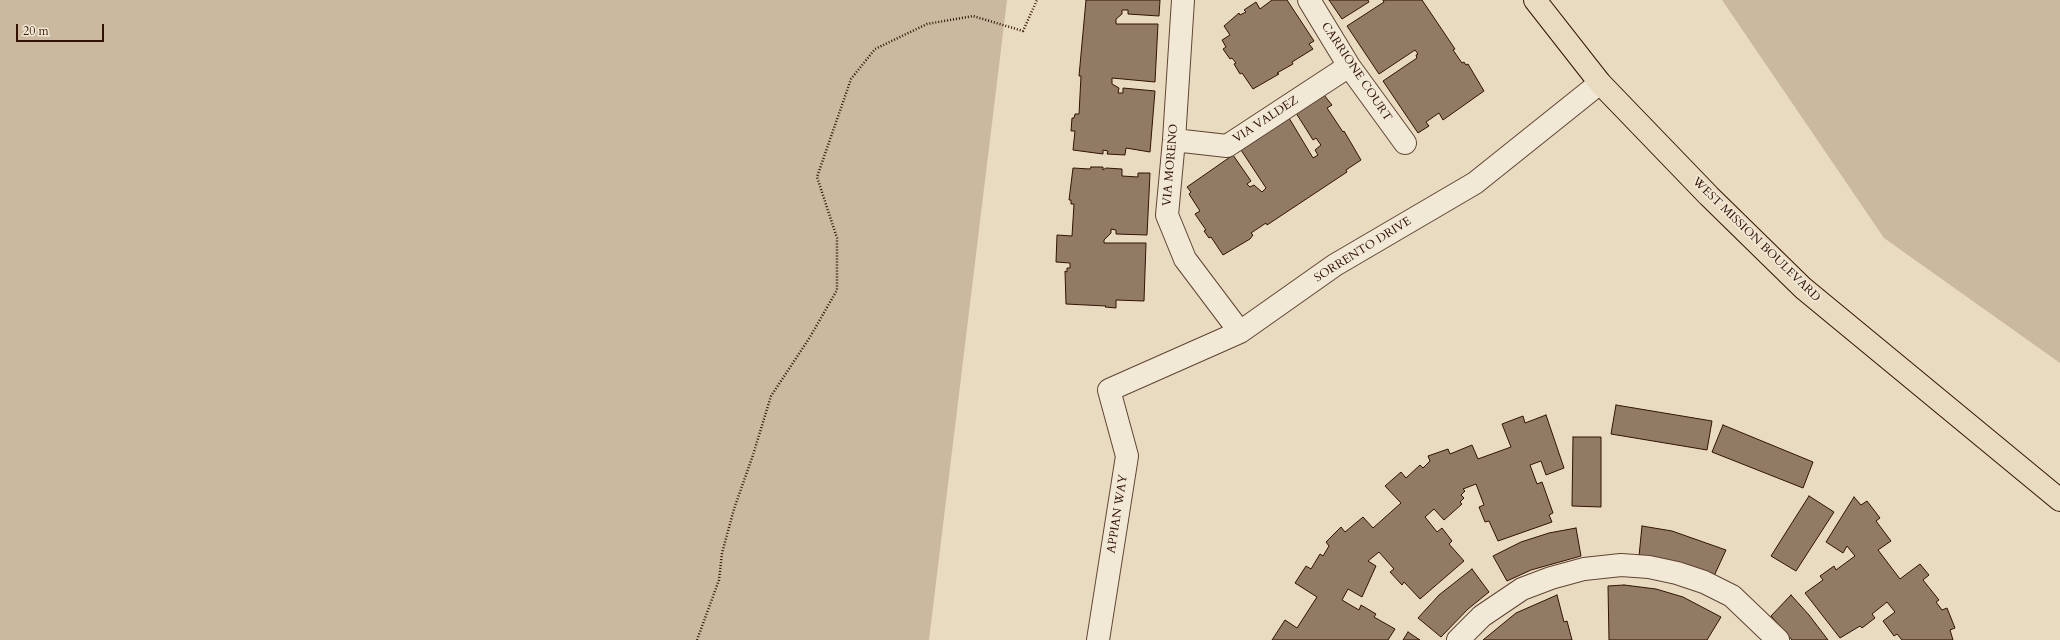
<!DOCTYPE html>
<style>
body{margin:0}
#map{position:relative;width:2060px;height:640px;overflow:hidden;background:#e9dbbf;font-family:Cardo,serif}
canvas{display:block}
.scale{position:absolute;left:16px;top:24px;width:88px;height:18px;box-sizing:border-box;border:2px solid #321204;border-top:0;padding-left:5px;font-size:12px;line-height:14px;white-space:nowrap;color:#321204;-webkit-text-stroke:3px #f1e8d5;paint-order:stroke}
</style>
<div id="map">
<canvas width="2060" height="640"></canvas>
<div class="scale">20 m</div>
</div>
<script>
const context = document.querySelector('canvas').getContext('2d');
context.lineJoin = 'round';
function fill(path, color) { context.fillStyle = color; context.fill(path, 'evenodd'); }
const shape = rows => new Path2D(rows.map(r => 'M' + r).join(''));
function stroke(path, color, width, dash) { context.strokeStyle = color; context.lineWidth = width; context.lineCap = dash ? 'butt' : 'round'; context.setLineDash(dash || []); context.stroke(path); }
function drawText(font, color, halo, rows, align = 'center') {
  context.font = font + ' Cardo,serif'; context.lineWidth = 3.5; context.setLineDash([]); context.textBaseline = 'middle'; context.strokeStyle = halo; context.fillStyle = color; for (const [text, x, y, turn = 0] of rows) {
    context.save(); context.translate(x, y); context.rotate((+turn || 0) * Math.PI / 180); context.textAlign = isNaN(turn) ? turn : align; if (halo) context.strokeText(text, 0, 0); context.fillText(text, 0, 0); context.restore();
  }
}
const green = shape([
 [0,0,1007,0,929,640,0,640],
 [1722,0,2060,0,2060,363,1884,238]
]);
const building = shape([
 [1086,0,1160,0,1159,16,1128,14,1128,10,1122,10,1122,14,1116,19,1116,24,1158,24,1155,82,1112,78,1112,84,1119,88,1118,93,1123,93,1123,88,1155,91,1150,152,1126,148,1125,155,1107,154,1108,151,1103,150,1103,154,1073,150,1075,131,1071,131,1072,118,1074,118,1075,114,1079,114,1081,76,1079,76,1086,0],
 [1272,0,1287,0,1314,41,1309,44,1313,49,1292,62,1293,64,1277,73,1279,74,1253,89,1242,73,1240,74,1234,64,1236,63,1232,58,1230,59,1223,49,1226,47,1222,40,1230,35,1224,26,1239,13,1240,15,1246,12,1244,10,1256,2,1260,9,1272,0],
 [1329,0,1368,0,1369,2,1342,19,1329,0],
 [1383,0,1422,0,1455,49,1453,50,1462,63,1464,62,1466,65,1468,64,1484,91,1443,120,1439,113,1426,122,1429,126,1418,133,1383,81,1417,58,1416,55,1418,54,1415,50,1379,74,1347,26,1384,2,1383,0],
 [1324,95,1332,105,1327,108,1343,132,1344,131,1361,160,1346,170,1347,172,1267,225,1266,223,1251,233,1253,235,1250,239,1223,255,1211,237,1209,238,1204,231,1206,230,1195,214,1200,211,1189,194,1191,192,1187,187,1233,155,1251,181,1247,184,1250,187,1254,185,1262,192,1266,188,1241,150,1289,118,1313,158,1318,155,1315,150,1321,145,1316,138,1313,140,1296,113,1324,95],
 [1091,167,1103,167,1103,170,1106,168,1122,169,1122,176,1138,177,1138,173,1150,173,1147,235,1116,234,1116,230,1111,229,1111,233,1104,240,1104,243,1146,243,1144,301,1116,300,1116,308,1105,307,1106,306,1066,304,1065,271,1067,272,1067,268,1070,268,1070,263,1056,262,1057,235,1072,236,1074,204,1071,204,1071,200,1069,200,1073,168,1090,169,1091,167],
 [1616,405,1712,421,1707,450,1611,434,1616,405],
 [1546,415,1564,468,1546,475,1541,461,1530,465,1537,484,1542,482,1553,513,1549,515,1552,522,1498,541,1489,521,1485,522,1479,507,1484,505,1476,484,1463,489,1465,491,1461,495,1464,498,1460,502,1462,504,1444,520,1434,509,1425,517,1437,532,1442,528,1452,541,1449,544,1464,561,1420,599,1404,582,1402,585,1390,572,1394,569,1379,552,1368,561,1376,566,1362,597,1348,589,1342,600,1359,610,1361,605,1376,614,1374,617,1395,629,1388,640,1272,640,1285,620,1297,628,1317,597,1295,583,1306,566,1311,569,1320,554,1323,556,1329,546,1326,542,1341,527,1345,532,1363,517,1373,528,1401,503,1385,486,1401,472,1406,478,1420,465,1423,468,1430,461,1428,456,1448,449,1450,454,1472,445,1478,459,1511,447,1502,424,1523,416,1525,423,1546,415],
 [1723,425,1813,462,1803,488,1712,452,1723,425],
 [1573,437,1601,437,1601,507,1572,506,1573,437],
 [1809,496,1834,512,1796,571,1771,556,1809,496],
 [1854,497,1861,505,1867,501,1880,518,1876,521,1891,541,1878,550,1900,579,1920,564,1929,575,1923,580,1939,600,1936,602,1942,610,1947,608,1955,628,1950,630,1953,640,1902,640,1897,634,1894,636,1883,621,1895,612,1887,602,1872,614,1875,618,1862,628,1860,626,1840,638,1805,593,1823,580,1820,576,1834,566,1836,570,1855,556,1847,546,1843,553,1826,542,1854,497],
 [1642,526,1672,531,1726,550,1714,576,1639,556,1642,526],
 [1576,528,1581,556,1531,570,1507,581,1493,556,1521,542,1549,533,1576,528],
 [1472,569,1489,592,1468,609,1441,637,1418,618,1439,595,1472,569],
 [1624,585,1656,589,1683,597,1721,617,1707,640,1609,640,1608,586,1624,585],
 [1557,595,1564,622,1567,621,1572,640,1483,640,1516,613,1557,595],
 [1791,595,1809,615,1828,640,1792,640,1771,616,1791,595],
 [1408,632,1420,640,1403,640,1408,632]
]);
const path = shape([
 [697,640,719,580,722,553,734,509,753,455,771,396,810,337,837,290,837,238,817,177,851,79,875,49,927,24,973,16,1023,31,1037,0]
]);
const minor = shape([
 [1183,0,1174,140,1167,215,1185,259,1240,332],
 [1309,0,1349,66,1405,143],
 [1174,140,1227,146,1349,66],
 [1098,640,1127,456,1109,390,1240,332,1335,265,1475,183,1600,83],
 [1458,640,1482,616,1522,589,1551,578,1584,569,1621,565,1649,567,1677,573,1704,582,1732,596,1778,640]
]);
const major = shape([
 [1535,0,1600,83,1709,196,1803,288,2060,500]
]);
const streetNames = [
 ["CARRIONE COURT",1356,72,56],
 ["VIA VALDEZ",1266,120,-33],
 ["VIA MORENO",1171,165,-85],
 ["WEST MISSION BOULEVARD",1756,240,44],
 ["SORRENTO DRIVE",1363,250,-32],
 ["APPIAN WAY",1118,514,-81]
];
fill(green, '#cab99f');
fill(building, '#917b65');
stroke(building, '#321204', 1);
stroke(minor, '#604433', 24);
stroke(major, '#321204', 24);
stroke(path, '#321204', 2.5, [1, 2]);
stroke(minor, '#f1e8d5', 22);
stroke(major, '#e9dbbf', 22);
drawText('12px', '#321204', '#f1e8d5', streetNames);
</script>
